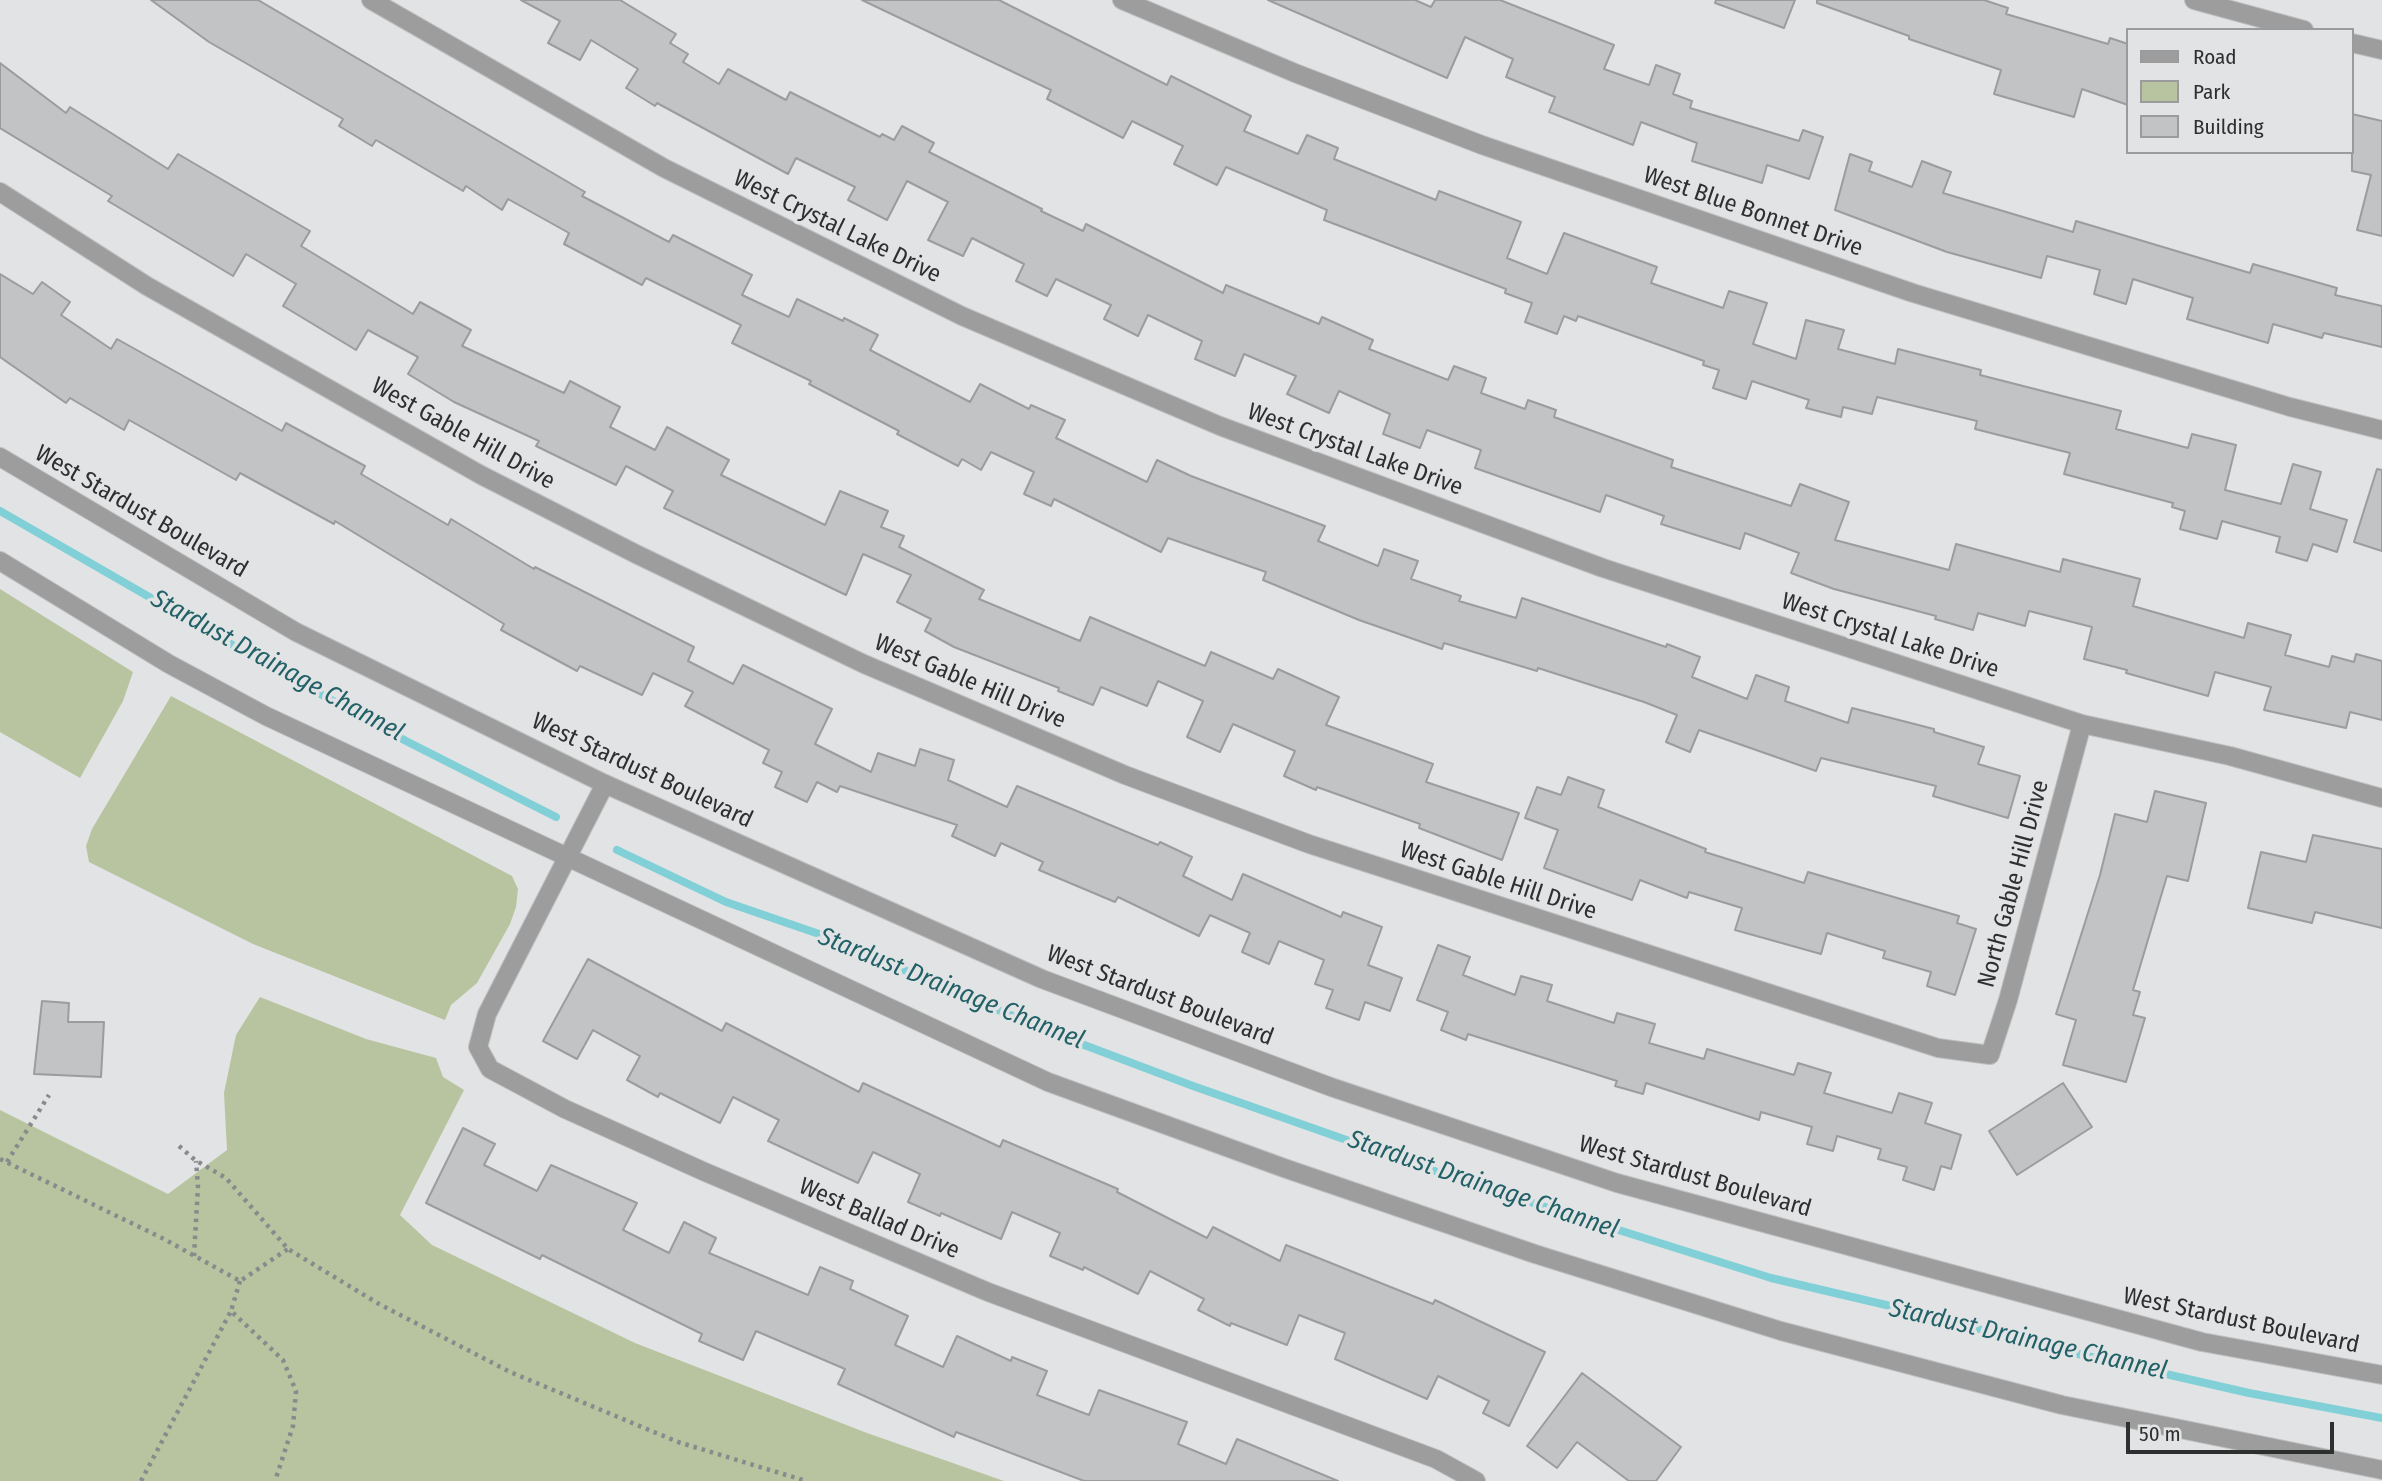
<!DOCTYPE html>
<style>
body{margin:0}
#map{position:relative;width:2382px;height:1481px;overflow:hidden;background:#e2e3e4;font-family:"Fira Sans Condensed",sans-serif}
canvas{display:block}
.legend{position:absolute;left:2126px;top:28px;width:228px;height:126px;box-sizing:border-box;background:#e2e3e4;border:2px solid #9a9b9c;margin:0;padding:9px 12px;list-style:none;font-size:21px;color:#2e2f2f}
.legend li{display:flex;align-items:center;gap:14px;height:35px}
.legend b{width:35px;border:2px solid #9a9b9c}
.scale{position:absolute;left:2126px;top:1422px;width:208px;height:32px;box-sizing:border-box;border:4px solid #2e2f2f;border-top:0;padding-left:9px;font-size:21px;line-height:24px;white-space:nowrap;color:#2e2f2f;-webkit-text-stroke:5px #e2e3e4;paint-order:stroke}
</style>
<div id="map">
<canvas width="2382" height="1481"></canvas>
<ul class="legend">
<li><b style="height:9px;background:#9d9d9d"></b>Road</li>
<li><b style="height:19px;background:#b8c39f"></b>Park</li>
<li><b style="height:19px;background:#c2c3c4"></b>Building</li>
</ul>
<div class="scale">50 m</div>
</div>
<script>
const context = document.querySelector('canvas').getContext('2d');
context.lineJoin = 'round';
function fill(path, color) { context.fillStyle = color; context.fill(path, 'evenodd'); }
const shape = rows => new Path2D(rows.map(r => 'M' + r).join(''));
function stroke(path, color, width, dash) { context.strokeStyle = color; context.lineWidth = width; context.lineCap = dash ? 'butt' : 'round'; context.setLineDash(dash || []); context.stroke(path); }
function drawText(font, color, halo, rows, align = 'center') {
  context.font = font + ' "Fira Sans Condensed",sans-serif'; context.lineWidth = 7; context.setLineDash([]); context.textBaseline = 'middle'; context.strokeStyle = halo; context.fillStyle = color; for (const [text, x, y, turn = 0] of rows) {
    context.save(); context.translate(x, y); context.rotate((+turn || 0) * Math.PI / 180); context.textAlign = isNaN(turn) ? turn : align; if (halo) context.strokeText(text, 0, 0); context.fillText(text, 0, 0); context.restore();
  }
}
const green = shape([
 [0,589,133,672,123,701,80,778,0,732],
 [171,696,512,876,518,889,516,907,510,924,477,983,451,1005,445,1020,253,944,89,862,86,846,92,829],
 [260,997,366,1039,436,1058,443,1077,464,1090,400,1215,432,1245,635,1343,867,1433,1004,1481,0,1481,0,1110,168,1194,227,1150,224,1093,236,1035]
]);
const stream = shape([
 [0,511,262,662,406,741,556,817],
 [617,850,726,902,819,934,1055,1034,1193,1086,1463,1181,1771,1278,1916,1312,2030,1343,2249,1393,2382,1418]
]);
const building = shape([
 [151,0,258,0,585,192,582,196,669,242,673,235,752,275,742,295,789,317,797,299,843,321,844,318,878,335,870,350,970,402,980,384,1029,409,1031,405,1065,420,1056,438,1147,482,1157,460,1191,476,1325,526,1318,541,1378,566,1384,549,1418,561,1411,579,1461,596,1459,601,1516,618,1522,598,1666,647,1667,644,1700,657,1692,677,1747,699,1756,675,1789,687,1785,701,1848,723,1852,708,1934,729,1934,732,1984,747,1978,764,2020,776,2008,818,1933,796,1936,786,1821,758,1816,771,1699,730,1690,752,1666,742,1677,715,1644,702,1538,668,1537,671,1444,643,1442,649,1359,620,1263,580,1266,572,1168,538,1161,552,1054,499,1051,506,1024,494,1034,472,991,452,981,470,962,459,958,466,897,434,899,431,809,384,811,381,732,343,741,325,646,278,642,285,564,244,569,233,508,199,502,210,466,186,463,191,376,140,372,146,339,126,343,119,209,42,151,0],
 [521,0,620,0,676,34,670,43,688,54,683,62,719,84,728,69,786,100,790,92,880,137,882,134,894,140,902,126,934,143,929,152,1042,209,1041,211,1083,231,1086,224,1223,293,1226,285,1319,324,1322,317,1373,340,1369,349,1448,380,1454,366,1486,378,1481,393,1525,409,1528,400,1556,410,1554,417,1673,460,1671,467,1791,506,1800,484,1849,502,1835,540,1949,570,1956,544,2060,572,2063,559,2140,579,2133,606,2244,638,2248,623,2291,635,2285,655,2329,667,2332,656,2354,662,2356,654,2382,661,2382,720,2350,712,2346,728,2264,710,2271,687,2215,672,2208,696,2126,673,2127,670,2084,659,2092,627,2029,611,2025,626,1978,613,1973,630,1935,619,1936,616,1834,589,1791,573,1799,553,1745,533,1740,549,1661,524,1664,516,1606,495,1600,512,1475,468,1481,450,1427,430,1420,448,1383,434,1390,414,1339,391,1329,413,1287,394,1296,376,1244,354,1235,376,1195,359,1202,341,1148,315,1138,336,1104,319,1111,305,1056,279,1047,296,1016,281,1024,264,972,238,963,256,928,240,948,202,907,181,887,220,848,200,855,187,796,158,788,174,657,103,655,106,626,88,638,69,591,40,580,60,548,43,560,21,521,0],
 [862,0,999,0,1167,85,1171,76,1251,116,1244,131,1298,154,1307,135,1338,148,1334,159,1436,200,1439,191,1521,222,1507,258,1547,274,1564,233,1657,267,1651,283,1723,308,1729,291,1767,303,1753,344,1796,359,1806,320,1844,330,1838,349,1895,364,1898,349,1981,370,1980,375,2121,411,2116,429,2188,448,2192,434,2236,445,2225,490,2281,504,2293,464,2321,472,2310,509,2347,520,2337,552,2313,544,2307,561,2276,552,2280,537,2222,521,2217,539,2180,529,2185,511,2172,507,2173,503,2064,474,2070,453,1975,429,1977,421,1877,397,1872,414,1843,407,1841,417,1806,408,1809,400,1752,381,1746,399,1713,388,1719,370,1703,365,1704,361,1578,316,1576,321,1564,316,1557,334,1525,322,1532,303,1505,293,1506,289,1324,220,1327,210,1226,167,1217,185,1174,164,1183,146,1132,121,1123,138,1047,99,1051,90,862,0],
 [1268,0,1415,0,1431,7,1435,0,1500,0,1614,45,1604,69,1649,85,1656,65,1680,74,1673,94,1692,101,1690,108,1799,141,1803,130,1823,137,1809,179,1767,165,1762,183,1692,161,1697,143,1641,122,1633,145,1549,112,1555,97,1506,77,1513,59,1465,37,1447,78,1268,0],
 [1716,0,1795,0,1784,28,1715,3,1716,0],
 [1817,0,1984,0,2008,8,2006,14,2108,44,2110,38,2128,44,2128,105,2082,89,2074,117,1994,94,2001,70,1909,39,1909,36,1817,3,1817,0],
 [0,63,66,113,70,107,168,169,178,154,310,231,301,246,413,314,420,302,471,330,462,346,564,393,570,381,620,407,610,427,655,450,667,427,729,460,721,475,825,525,840,491,888,511,881,527,904,536,899,547,984,590,979,599,1080,641,1090,617,1205,666,1211,652,1273,679,1278,669,1339,697,1326,725,1433,764,1426,782,1519,813,1502,860,1419,828,1420,824,1317,787,1316,790,1284,776,1295,751,1233,724,1220,752,1187,737,1203,701,1158,681,1147,706,1101,687,1093,705,1058,691,1059,688,954,647,925,631,931,619,897,602,911,575,863,554,846,595,664,508,673,491,626,466,616,485,536,446,539,441,454,402,408,374,418,357,368,330,356,350,283,306,296,284,246,254,233,276,108,201,112,196,0,128,0,63],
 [2352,114,2382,121,2382,236,2357,230,2371,175,2352,171,2352,114],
 [1850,154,1872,162,1869,171,1912,187,1922,161,1951,172,1943,193,2073,232,2076,221,2250,273,2253,264,2337,288,2335,295,2382,306,2382,347,2324,333,2322,338,2273,324,2268,343,2187,319,2193,298,2133,279,2126,304,2094,294,2100,270,2047,256,2041,278,1947,252,1835,210,1850,154],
 [0,274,33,294,42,282,70,302,61,315,111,349,117,339,282,431,286,423,365,466,361,474,448,525,451,519,534,569,535,567,694,647,688,661,733,684,743,665,832,709,815,744,871,772,878,753,915,766,920,749,954,760,948,780,1007,807,1017,786,1158,845,1160,842,1192,857,1183,876,1232,900,1243,874,1341,917,1343,912,1382,927,1368,965,1402,978,1390,1011,1365,1002,1359,1020,1326,1008,1333,990,1315,984,1324,960,1279,941,1269,964,1242,952,1250,933,1210,915,1199,936,1118,897,1115,902,1039,870,1043,862,1001,843,995,856,952,836,957,825,840,786,837,792,817,782,807,802,775,787,782,772,763,763,769,750,685,706,693,692,653,673,642,695,580,666,577,671,501,630,504,624,335,521,334,524,240,473,236,480,129,420,124,430,70,398,66,403,0,357,0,274],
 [2377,469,2382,470,2382,551,2354,542,2377,469],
 [1568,777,1604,790,1598,807,1706,849,1705,852,1804,883,1808,872,1959,916,1957,923,1976,929,1955,995,1927,986,1931,972,1883,958,1885,951,1827,933,1821,954,1735,930,1742,908,1689,892,1687,898,1640,880,1632,900,1544,868,1558,830,1525,818,1537,787,1561,795,1568,777],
 [2155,791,2206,803,2188,881,2167,876,2133,990,2140,992,2133,1015,2145,1018,2126,1082,2063,1065,2076,1020,2056,1014,2100,875,2115,814,2147,822,2155,791],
 [2313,835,2382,849,2382,928,2315,912,2312,923,2248,908,2261,852,2306,862,2313,835],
 [1438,945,1470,957,1463,975,1515,995,1521,976,1552,985,1547,1001,1614,1023,1617,1013,1655,1024,1649,1043,1704,1059,1707,1049,1794,1075,1798,1063,1831,1073,1824,1093,1892,1113,1899,1093,1932,1103,1925,1123,1961,1135,1951,1169,1941,1166,1934,1190,1903,1180,1907,1167,1878,1159,1881,1149,1837,1136,1833,1151,1807,1144,1812,1127,1761,1112,1759,1120,1646,1083,1643,1094,1615,1086,1617,1081,1468,1034,1466,1040,1441,1030,1448,1012,1417,1000,1438,945],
 [588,959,722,1031,726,1023,859,1092,863,1083,1000,1147,1003,1140,1118,1189,1117,1192,1207,1238,1213,1227,1280,1261,1286,1245,1433,1304,1435,1300,1545,1352,1509,1426,1483,1413,1489,1401,1438,1376,1427,1399,1335,1359,1345,1333,1299,1315,1287,1345,1231,1323,1230,1326,1198,1310,1204,1299,1150,1271,1138,1294,1084,1267,1083,1270,1050,1256,1060,1233,1012,1212,1001,1239,941,1213,940,1216,908,1202,920,1174,873,1152,858,1183,768,1141,779,1120,733,1097,720,1123,660,1093,658,1097,627,1080,640,1056,593,1030,577,1059,543,1041,588,959],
 [42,1001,69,1003,68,1022,104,1022,101,1077,34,1074,42,1001],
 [2063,1083,2092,1127,2017,1175,1989,1131,2063,1083],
 [463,1128,495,1144,484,1165,537,1191,551,1165,637,1203,623,1230,669,1253,684,1222,716,1238,709,1253,808,1295,820,1267,853,1281,850,1289,908,1316,895,1345,943,1367,957,1336,1011,1361,1012,1357,1047,1371,1037,1395,1089,1415,1099,1390,1187,1422,1178,1444,1226,1464,1237,1439,1338,1481,1084,1481,956,1432,954,1437,838,1384,845,1369,756,1331,743,1360,699,1341,702,1334,542,1255,540,1259,426,1203,463,1128],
 [1582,1373,1681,1447,1656,1481,1629,1481,1577,1442,1557,1468,1527,1446,1582,1373]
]);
const path = shape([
 [179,1146,195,1160,226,1178,288,1249,379,1304,510,1372,678,1442,806,1481],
 [0,1159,164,1239,240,1281,288,1249],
 [7,1162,49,1095],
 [194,1256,198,1187,196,1161],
 [240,1281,231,1311,283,1360,296,1391,293,1426,275,1481],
 [141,1481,231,1311]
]);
const minor = shape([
 [371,0,664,168,962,316,1220,426,1603,568,2082,724,2230,756,2382,798],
 [1122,0,1295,73,1482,145,1913,293,2290,407,2382,430],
 [2194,0,2304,30],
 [2352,43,2382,50],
 [0,192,147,286,481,475,636,554,864,664,1125,775,1309,844,1938,1048,1990,1055,2008,1000,2082,724],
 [605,784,487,1014,478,1047,490,1069,565,1109,705,1172,988,1292,1436,1459,1476,1481]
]);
const tertiary = shape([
 [0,457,296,632,605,784,1042,979,1331,1087,1617,1183,2202,1342,2382,1375],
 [0,561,169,664,266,716,1048,1082,1284,1168,1535,1254,1781,1331,2062,1405,2382,1470]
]);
const streetNames = [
 ["West Blue Bonnet Drive",1753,212,19],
 ["West Crystal Lake Drive",837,227,26],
 ["West Gable Hill Drive",463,434,29],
 ["West Crystal Lake Drive",1355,450,20],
 ["West Stardust Boulevard",141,512,30],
 ["West Crystal Lake Drive",1890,636,18],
 ["West Gable Hill Drive",970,682,23],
 ["West Stardust Boulevard",642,771,25],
 ["West Gable Hill Drive",1498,881,18],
 ["North Gable Hill Drive",2014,884,-75],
 ["West Stardust Boulevard",1160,996,21],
 ["West Stardust Boulevard",1695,1177,16],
 ["West Ballad Drive",879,1219,23],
 ["West Stardust Boulevard",2241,1321,12]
];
const waterNames = [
 ["Stardust Drainage Channel",277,666,29],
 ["Stardust Drainage Channel",951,989,22],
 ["Stardust Drainage Channel",1483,1185,19],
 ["Stardust Drainage Channel",2028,1340,13]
];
fill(green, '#b8c39f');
stroke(stream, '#81d0d7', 8);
fill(building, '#c2c3c4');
stroke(building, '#9b9c9c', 2);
stroke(minor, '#bebfc0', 20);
stroke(tertiary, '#bebfc0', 20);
stroke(path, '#898a8b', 4.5, [3.5, 5]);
stroke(minor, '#9d9d9d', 18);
stroke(tertiary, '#9d9d9d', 18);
drawText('24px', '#2e2f2f', '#e2e3e4', streetNames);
drawText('italic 26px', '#216167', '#e2e3e4', waterNames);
</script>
